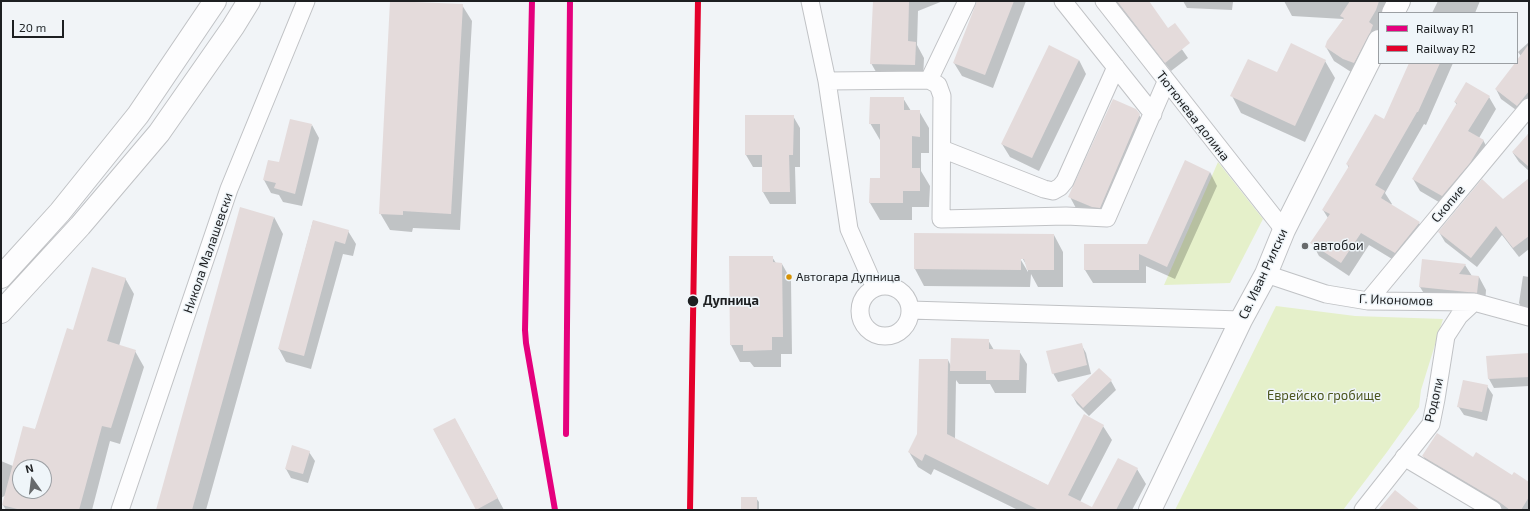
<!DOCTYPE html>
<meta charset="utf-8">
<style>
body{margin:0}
#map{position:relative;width:1530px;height:511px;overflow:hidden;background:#f1f4f7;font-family:"Exo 2",sans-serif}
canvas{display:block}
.frame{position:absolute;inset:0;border:2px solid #1d1f21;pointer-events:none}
.legend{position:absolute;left:1378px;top:12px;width:140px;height:52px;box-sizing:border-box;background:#eff5f9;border:1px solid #9b9fa3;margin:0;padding:5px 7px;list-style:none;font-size:12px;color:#1d1f21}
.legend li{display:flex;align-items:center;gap:8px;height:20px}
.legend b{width:20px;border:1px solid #9b9fa3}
.north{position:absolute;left:12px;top:459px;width:40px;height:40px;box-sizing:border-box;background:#eff5f9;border:1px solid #9b9fa3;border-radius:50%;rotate:346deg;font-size:11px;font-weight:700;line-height:16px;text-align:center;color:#1d1f21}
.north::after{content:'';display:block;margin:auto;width:14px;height:18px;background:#676a6c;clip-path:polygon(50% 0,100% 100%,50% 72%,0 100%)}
.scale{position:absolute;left:12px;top:20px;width:52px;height:18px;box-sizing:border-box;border:2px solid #1d1f21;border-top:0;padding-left:5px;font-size:12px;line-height:14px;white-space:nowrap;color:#1d1f21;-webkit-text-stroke:3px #eff5f9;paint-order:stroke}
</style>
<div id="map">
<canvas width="1530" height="511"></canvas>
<div class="frame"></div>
<ul class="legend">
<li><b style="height:5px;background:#e5007d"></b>Railway R1</li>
<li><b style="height:5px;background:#e4002b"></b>Railway R2</li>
</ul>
<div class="north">N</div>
<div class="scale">20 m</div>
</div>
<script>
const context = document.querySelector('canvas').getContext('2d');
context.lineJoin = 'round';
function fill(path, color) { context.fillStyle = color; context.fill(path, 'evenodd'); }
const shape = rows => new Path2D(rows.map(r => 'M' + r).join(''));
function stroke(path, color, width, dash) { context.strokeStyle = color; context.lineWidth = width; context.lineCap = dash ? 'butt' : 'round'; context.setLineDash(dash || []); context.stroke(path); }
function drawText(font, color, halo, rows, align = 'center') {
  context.font = font + ' "Exo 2",sans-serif'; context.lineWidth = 3; context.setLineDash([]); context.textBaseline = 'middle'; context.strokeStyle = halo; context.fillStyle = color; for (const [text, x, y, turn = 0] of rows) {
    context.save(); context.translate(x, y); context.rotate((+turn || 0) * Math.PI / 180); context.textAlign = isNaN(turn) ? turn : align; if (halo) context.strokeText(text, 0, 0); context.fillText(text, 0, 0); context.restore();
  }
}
const green = shape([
 [1218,162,1263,219,1230,283,1164,285],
 [1276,306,1355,316,1443,319,1421,390,1419,407,1387,452,1343,510,1175,510]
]);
const shadow = shape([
 [874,1,943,1,918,11,917,45,924,58,923,81,880,79,871,63],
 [978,1,1026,1,993,88,962,76,954,63],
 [1112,1,1145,1,1149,2,1188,58,1171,71,1118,4],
 [1183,1,1236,1,1236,2,1233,2,1232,10,1187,8],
 [1284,1,1391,1,1387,13,1379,13,1379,30,1351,72,1334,61,1326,47,1343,20,1343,19,1292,16],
 [1438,1,1480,1,1475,13,1432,13],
 [462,5,472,21,460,230,413,228,412,232,390,230,380,213],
 [1529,42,1529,107,1523,115,1501,99,1496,89,1517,63,1521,56,1518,52],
 [1079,60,1086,74,1039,171,1010,157,1002,144],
 [1325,61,1335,78,1305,142,1241,113,1232,96],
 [1410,63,1453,63,1426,125,1424,124,1385,193,1392,204,1391,205,1419,223,1427,236,1402,265,1369,245,1349,276,1319,256,1312,243,1328,218,1323,210,1349,168,1347,164,1385,120],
 [1489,97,1496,109,1479,138,1483,140,1490,153,1449,208,1420,191,1413,179,1457,105,1455,102],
 [903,98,911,111,919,111,929,128,929,153,921,153,921,171,930,186,929,207,912,207,912,220,880,220,870,203,881,179,880,140,870,123],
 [1136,110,1147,128,1108,221,1077,210,1070,197],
 [793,116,800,128,800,167,795,167,796,204,770,204,763,192,763,167,753,167,746,155],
 [312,125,319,138,302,206,283,202,279,195,271,193,264,180,280,163],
 [1529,133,1529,171,1519,162,1513,153],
 [1210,172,1217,186,1175,279,1146,266,1146,283,1093,283,1085,270,1147,245],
 [1529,179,1529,249,1519,257,1502,235,1477,267,1445,242,1439,232,1503,200],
 [274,217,283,234,206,510,158,510],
 [313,221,348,231,356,244,353,256,343,254,311,369,286,362,279,349],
 [915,234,1054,235,1063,252,1063,287,1038,287,1031,274,1030,287,924,286,915,269],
 [1020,254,1028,268,1028,272,1018,255],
 [772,257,776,263,782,264,791,280,792,354,781,354,781,367,754,367,750,362,740,362,731,345],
 [1423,260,1465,265,1472,276,1479,277,1486,290,1485,305,1428,300,1420,287],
 [1523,276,1529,277,1529,316,1526,315,1519,303],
 [125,278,134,294,119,346,135,351,144,367,120,444,110,441,92,510,6,510,3,505,6,495,1,498,1,461,13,466,35,430,74,331],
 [20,467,44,467,44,491,20,491],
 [988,340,994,350,1019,351,1027,364,1026,393,995,393,990,384,959,384,956,380,955,439,1049,486,1103,426,1112,440,1080,502,1093,508,1137,469,1146,484,1132,510,1018,510,934,469,931,475,918,467,909,452,918,434,948,360,951,366],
 [1081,344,1086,353,1091,374,1058,382,1053,373],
 [1529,354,1529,386,1494,388,1489,379,1487,357],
 [1111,381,1116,390,1089,416,1077,404,1072,395],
 [1487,386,1493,395,1487,421,1464,415,1458,406],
 [434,430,462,432,504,510,477,510],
 [309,452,315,461,308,483,291,478,286,469],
 [1423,456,1473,458,1529,483,1529,510,1503,510,1429,466],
 [756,498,759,502,759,510,742,510]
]);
const building = shape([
 [390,1,463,4,451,214,403,211,403,215,379,214],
 [873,1,909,1,908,41,916,42,915,65,870,64],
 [977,1,1014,1,985,75,953,63],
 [1117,1,1149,1,1168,28,1175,23,1190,43,1165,63],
 [1350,1,1379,1,1376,10,1369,22,1373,25,1370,33,1354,63,1343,59,1325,47,1327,41,1344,18,1340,16],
 [1291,43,1326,60,1295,126,1230,96,1248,59,1277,72],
 [1529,44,1529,91,1517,106,1495,89,1515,63,1517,63,1517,60],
 [1049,45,1079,60,1032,158,1001,144],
 [1409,63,1440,63,1418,112,1417,112,1375,185,1385,191,1381,198,1420,222,1395,253,1361,233,1341,263,1310,243,1330,214,1322,210,1349,166,1346,164,1375,114,1384,119],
 [1466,82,1490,96,1468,131,1484,140,1470,163,1442,196,1412,179,1457,103,1454,102],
 [870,97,904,97,904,110,920,110,920,137,912,136,912,168,920,168,920,191,903,191,903,203,869,203,870,178,880,178,880,124,869,124],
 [1113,99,1136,109,1140,114,1100,208,1092,207,1068,197],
 [745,115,794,115,793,155,789,155,790,192,762,192,762,155,745,155],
 [290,119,312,124,295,194,274,188,276,183,263,180,268,160,279,162],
 [1529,133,1529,167,1512,152],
 [1185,160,1210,172,1167,267,1139,254,1139,270,1084,270,1084,244,1147,244],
 [1529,178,1529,236,1513,248,1496,226,1471,258,1438,232,1482,179,1503,199],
 [240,207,274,217,192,510,156,510],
 [313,220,349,230,345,244,335,241,304,356,278,349],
 [914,233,1054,234,1054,270,1027,270,1024,259,1021,259,1021,270,914,269],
 [729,256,773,256,773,262,782,263,783,337,772,337,772,350,743,351,743,345,730,345],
 [1422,259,1466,264,1459,274,1479,276,1477,293,1419,287],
 [92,267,126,278,107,341,136,350,111,428,102,426,79,510,21,510,2,505,23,426,35,429,67,328,73,330],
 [20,467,44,467,44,491,20,491],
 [951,338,989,339,989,349,1020,350,1019,380,986,380,986,371,950,371],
 [1082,343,1087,365,1052,374,1046,351],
 [1529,353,1529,377,1488,379,1486,356],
 [919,359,948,359,947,434,1048,485,1084,414,1104,425,1068,495,1092,507,1118,458,1138,468,1116,510,1039,510,925,454,922,461,908,452,917,434],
 [1099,368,1112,380,1083,408,1071,395],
 [1463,380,1488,385,1482,412,1457,407],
 [455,418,498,498,476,510,433,429],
 [1437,433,1473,457,1476,452,1512,475,1514,472,1529,482,1529,497,1521,510,1510,510,1498,501,1422,456],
 [292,445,310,451,303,474,285,469],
 [1395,490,1420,510,1378,510],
 [741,497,757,497,757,510,741,510]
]);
const street = shape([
 [810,1,827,81,849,229,875,288],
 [1063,1,1153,114],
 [1104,1,1284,230],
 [929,80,967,1],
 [827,81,929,80,938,85,942,96,941,219,1066,216,1107,218,1166,82],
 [942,149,1044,189,1053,191,1060,187,1065,181,1116,67],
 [1266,274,1326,294,1368,301,1474,302,1529,317],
 '860 311a25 25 0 1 1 50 0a25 25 0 1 1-50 0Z',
 [1368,301,1529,107],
 [910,310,1241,320],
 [1404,457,1493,510],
 [120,510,229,189,306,1],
 [1363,510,1431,424,1436,399,1446,336,1459,316,1474,302]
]);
const secondary = shape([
 [1393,13,1399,1],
 [1150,510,1241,320,1266,274,1284,230,1379,41]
]);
const primary = shape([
 [1,277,60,212,138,115,215,1],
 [1,312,80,226,159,133,233,27,249,1]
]);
const rail1 = shape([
 [532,1,525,330,526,343,555,510],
 [566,434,570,1]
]);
const rail2 = shape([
 [690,510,698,1]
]);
const markers = [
 [1305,246,4,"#676a6c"],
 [789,277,3.5,"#d69205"],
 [693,301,6,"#1d1f21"]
];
const busNames = [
 ["Автогара Дупница",796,277]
];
const streetNames = [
 ["Тютюнева долина",1193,116,52],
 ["Скопие",1448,204,-50],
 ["Никола Малашевски",208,253,-71],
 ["Св. Иван Рилски",1263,274,-65],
 ["Г. Икономов",1396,300,2],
 ["Родопи",1434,400,-77]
];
const poiNames = [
 ["автобои",1313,246]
];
const stopNames = [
 ["Дупница",703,301]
];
const parkNames = [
 ["Еврейско гробище",1324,396]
];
fill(green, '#e5f0ca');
fill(shadow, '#0003');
fill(building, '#e4dbdb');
stroke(street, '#c0c2c5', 19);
stroke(secondary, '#c0c2c5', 24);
stroke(primary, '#c0c2c5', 24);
stroke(street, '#fdfdfe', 17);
stroke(secondary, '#fdfdfe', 22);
stroke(primary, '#fdfdfe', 22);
stroke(rail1, '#e5007d', 6);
stroke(rail2, '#e4002b', 6);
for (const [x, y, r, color] of markers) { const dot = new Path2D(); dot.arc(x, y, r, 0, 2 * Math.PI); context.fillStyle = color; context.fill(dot); stroke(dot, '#eff5f9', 1.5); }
drawText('12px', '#1d1f21', '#eff5f9', busNames, 'left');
drawText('13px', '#1d1f21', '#eff5f9', streetNames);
drawText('13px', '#1d1f21', '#eff5f9', poiNames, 'left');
drawText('bold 13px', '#1d1f21', '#eff5f9', stopNames, 'left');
drawText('13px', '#4b551c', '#eff5f9', parkNames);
</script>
